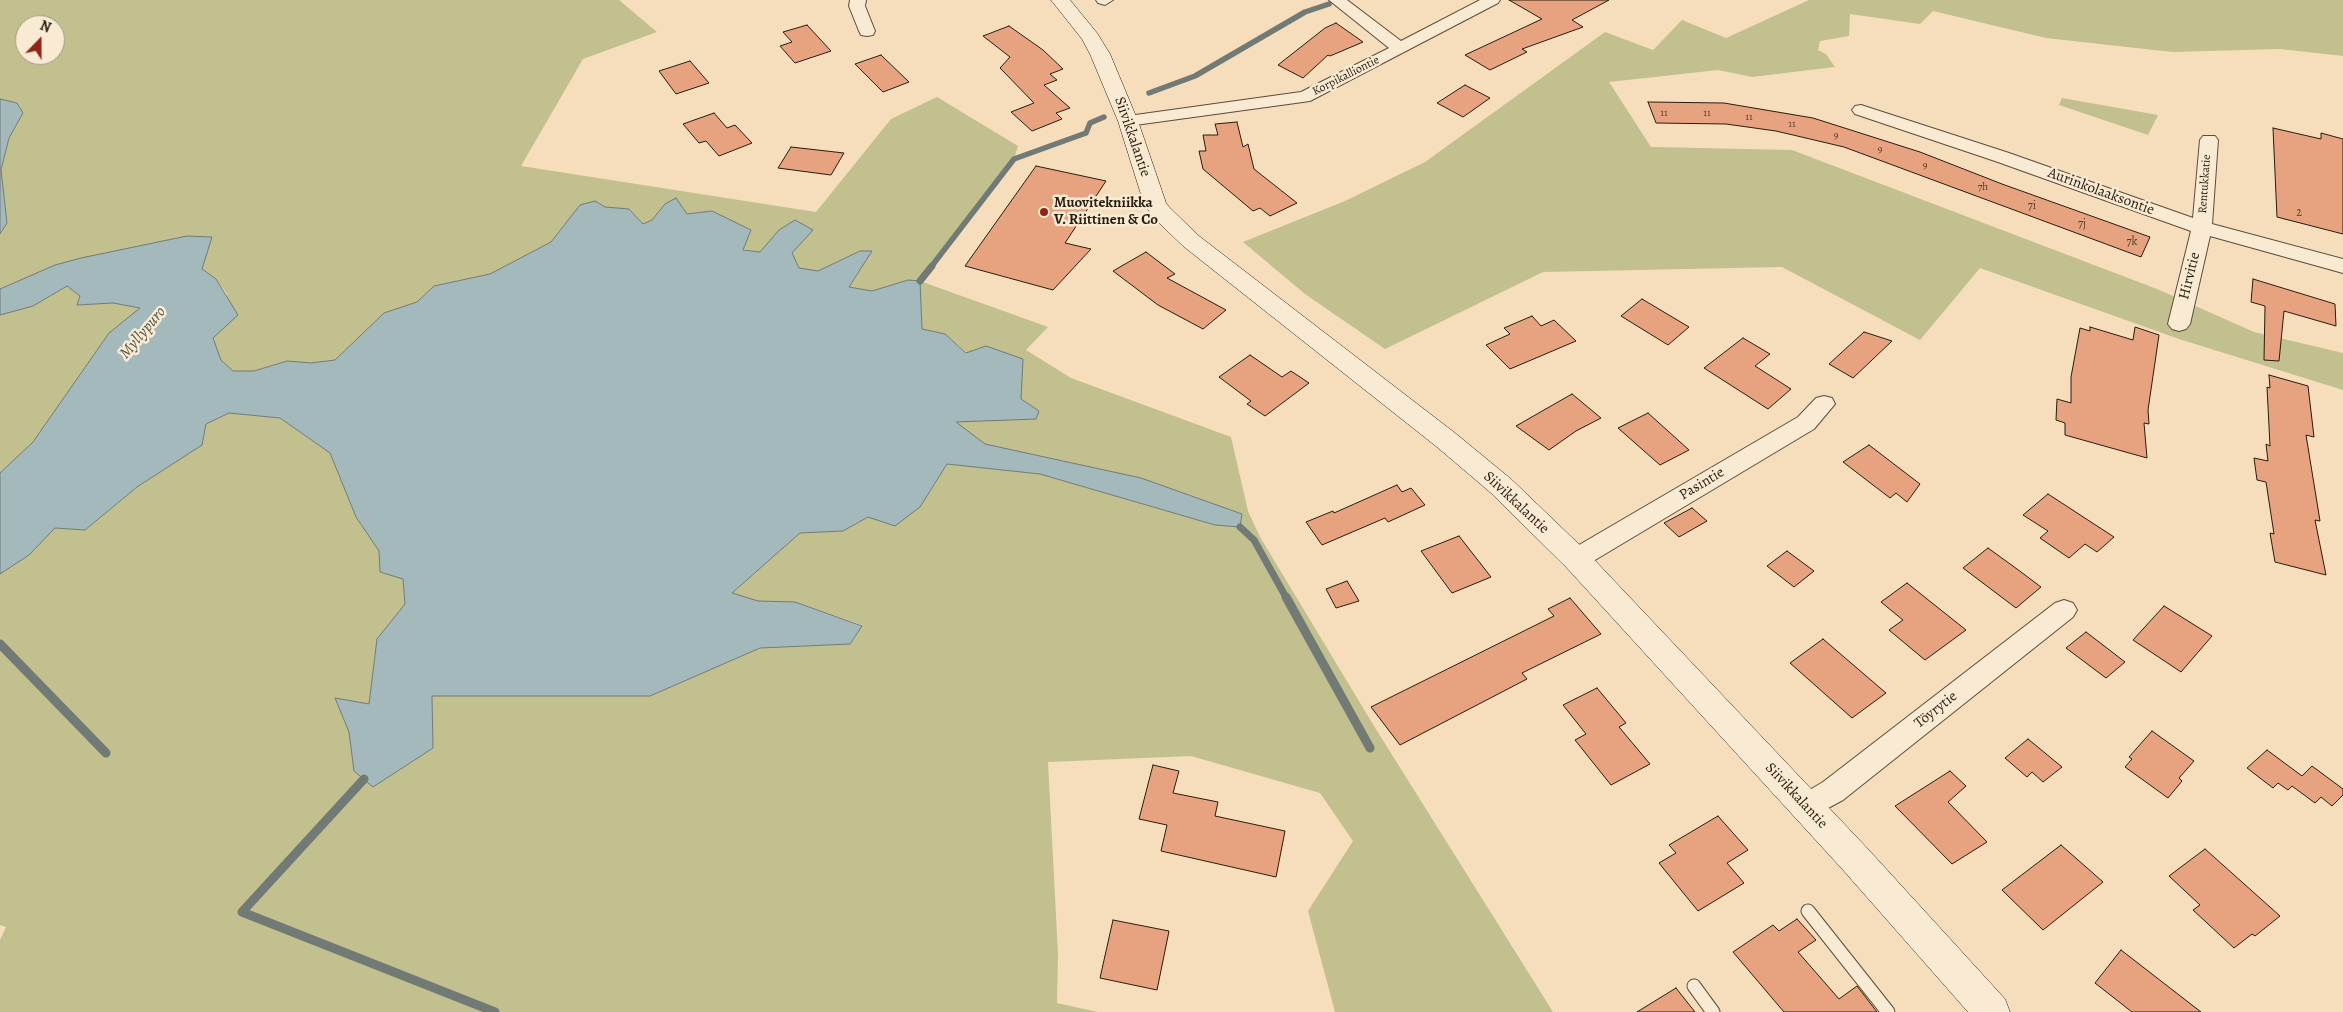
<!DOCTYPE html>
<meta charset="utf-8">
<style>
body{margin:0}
#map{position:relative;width:2343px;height:1012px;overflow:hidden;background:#f6debd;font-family:Alegreya,serif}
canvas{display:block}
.north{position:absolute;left:15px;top:15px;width:50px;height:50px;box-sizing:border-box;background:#f9ead4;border:1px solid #a59884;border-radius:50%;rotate:22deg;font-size:14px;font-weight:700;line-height:20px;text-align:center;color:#281c0d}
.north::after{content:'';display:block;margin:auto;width:18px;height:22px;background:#8f2418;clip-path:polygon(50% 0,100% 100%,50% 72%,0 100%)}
</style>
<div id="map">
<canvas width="2343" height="1012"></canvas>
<div class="north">N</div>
</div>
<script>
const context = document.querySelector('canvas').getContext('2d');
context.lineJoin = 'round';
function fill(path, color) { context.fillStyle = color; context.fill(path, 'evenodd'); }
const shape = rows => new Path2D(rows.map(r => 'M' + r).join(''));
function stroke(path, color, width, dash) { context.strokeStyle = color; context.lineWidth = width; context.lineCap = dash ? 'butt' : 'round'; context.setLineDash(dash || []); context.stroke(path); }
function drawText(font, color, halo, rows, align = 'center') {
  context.font = font + ' Alegreya,serif'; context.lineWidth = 5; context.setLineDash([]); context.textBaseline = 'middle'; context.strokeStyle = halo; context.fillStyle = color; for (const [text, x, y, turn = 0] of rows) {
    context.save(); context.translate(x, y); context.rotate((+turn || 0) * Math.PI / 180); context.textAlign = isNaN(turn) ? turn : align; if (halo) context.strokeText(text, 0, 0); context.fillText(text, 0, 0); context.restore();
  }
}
const green = shape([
 [0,0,619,0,657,32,583,59,521,166,816,212,891,119,937,97,1018,146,1014,159,920,281,1048,327,1026,350,1071,378,1231,437,1248,511,1260,537,1374,726,1553,1012,1335,1012,1308,911,1353,841,1320,793,1191,756,1048,762,1058,954,1057,1003,1098,1012,0,1012,0,940,6,927,0,925,0,574,29,555,55,527,85,530,137,487,202,445,206,424,229,413,280,418,330,453,356,517,379,551,380,572,403,579,405,604,377,639,369,704,335,699,349,732,354,770,373,787,433,748,432,696,650,696,760,648,850,644,862,625,795,602,758,601,732,593,800,533,843,531,868,517,920,507,947,464,1040,474,1215,525,1240,527,1242,514,1141,478,985,444,955,422,1039,411,1021,399,945,334,922,329,908,280,872,291,849,287,872,251,860,251,818,271,799,268,779,230,760,252,742,249,751,230,712,211,687,214,665,204,652,220,643,224,629,209,580,205,551,242,490,274,434,286,417,302,384,313,335,360,311,363,287,361,254,371,233,371,221,360,212,338,227,294,216,279,202,269,212,237,187,236,55,265,0,289,0,234,7,223,1,170,9,138,23,113,17,103,0,99],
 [25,25,55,25,55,55,25,55],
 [1809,0,2343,0,2343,56,2280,49,2172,52,2046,38,1933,11,1920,24,1850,14,1849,36,1820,41,1818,50,1826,54,1835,67,1752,77,1718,70,1609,82,1651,147,1792,150,2157,289,2254,332,2343,353,2343,390,2179,339,1980,268,1920,340,1782,267,1543,272,1385,349,1305,294,1243,242,1345,201,1425,162,1605,32,1653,50,1682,20,1726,38],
 [2062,98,2158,115,2148,135,2059,105],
 [67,286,80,296,77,305,113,303,141,308,109,333,33,442,0,473,0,315,33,306]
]);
const water = shape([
 [0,99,17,103,23,113,9,138,1,170,7,223,0,234,0,99],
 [676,198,687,214,712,211,751,230,743,250,760,252,779,230,795,220,813,230,792,253,799,268,818,271,860,251,872,251,849,287,872,291,908,280,920,281,922,329,945,334,966,353,986,346,1023,359,1021,399,1039,411,1036,419,956,422,985,444,1141,478,1242,514,1240,527,1215,525,1040,474,947,464,920,507,895,526,868,517,843,531,800,533,732,593,758,601,795,602,862,626,850,644,760,648,650,696,432,696,433,748,373,787,354,771,349,732,335,698,369,704,377,639,405,604,403,579,380,572,379,551,356,517,330,453,280,418,229,413,206,424,202,445,137,487,85,530,55,528,29,555,0,574,0,473,33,442,109,333,140,308,113,303,77,305,80,296,67,286,33,306,0,315,0,289,55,265,81,258,187,236,212,237,202,269,216,279,238,315,213,338,221,360,233,371,254,371,287,361,311,363,335,360,384,313,417,302,434,286,490,274,551,242,580,205,595,201,605,207,629,209,643,224,652,220,665,204,676,198]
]);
const streamFar2 = shape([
 [1149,93,1195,76,1305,12,1329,4],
 [931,267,1014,159,1086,133,1090,123,1104,117]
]);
const streamFar1 = shape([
 [920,281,932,266],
 [1240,527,1254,540,1287,599]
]);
const stream = shape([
 [1286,597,1370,748],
 [0,644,106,753],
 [364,779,242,912,495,1012]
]);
const building = shape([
 [1509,0,1609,0,1572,20,1583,27,1522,49,1527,52,1490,70,1465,55,1542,19,1509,0],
 [1336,23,1363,42,1330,56,1328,55,1303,78,1278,65,1325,28,1336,23],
 [807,25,831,51,795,63,780,46,792,42,783,32,807,25],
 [1009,26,1043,50,1063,69,1050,74,1057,80,1044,85,1070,108,1056,113,1062,119,1032,131,1011,112,1034,103,1000,68,1010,57,983,36,1009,26],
 [881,55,909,82,883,92,855,64,881,55],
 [690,61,709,83,676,94,659,71,690,61],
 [1465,85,1490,98,1463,117,1437,103,1465,85],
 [1648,102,1724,103,1813,118,1920,152,2002,184,2150,237,2141,257,1844,147,1776,131,1726,124,1656,123,1648,102],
 [714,113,727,128,735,125,752,143,719,156,706,141,699,143,683,124,714,113],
 [1237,122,1243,147,1248,144,1254,169,1297,203,1270,216,1260,208,1253,211,1203,169,1199,151,1206,151,1203,135,1218,135,1215,124,1237,122],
 [2273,128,2321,139,2321,133,2343,139,2343,234,2277,217,2273,128],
 [791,147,844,153,831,175,778,168,791,147],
 [1036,166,1106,181,1065,243,1091,249,1053,290,965,266,1036,166],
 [1146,252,1175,274,1167,278,1226,310,1203,329,1158,305,1113,271,1146,252],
 [2253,279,2335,304,2336,326,2284,311,2279,361,2264,360,2265,306,2251,302,2253,279],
 [1642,299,1689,327,1668,345,1621,316,1642,299],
 [1532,316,1541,326,1554,320,1576,341,1510,369,1486,345,1510,334,1504,328,1532,316],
 [2090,327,2133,340,2135,327,2159,335,2148,410,2149,424,2144,423,2147,458,2065,435,2065,423,2056,420,2057,399,2071,403,2071,377,2080,328,2090,331,2090,327],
 [1864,332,1892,341,1853,378,1829,364,1864,332],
 [1743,338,1770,354,1755,366,1791,389,1768,409,1704,368,1743,338],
 [1250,355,1282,377,1291,371,1309,383,1265,416,1247,404,1251,401,1219,377,1250,355],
 [2269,375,2308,386,2314,437,2306,435,2320,521,2315,520,2326,575,2275,562,2270,533,2274,534,2266,482,2257,480,2254,458,2268,461,2266,444,2270,446,2267,387,2270,388,2269,375],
 [1572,394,1601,418,1576,431,1549,450,1516,426,1572,394],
 [1648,413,1689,450,1660,465,1618,428,1648,413],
 [1869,445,1920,484,1907,502,1896,493,1890,498,1843,462,1869,445],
 [1397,485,1402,492,1411,488,1425,505,1388,522,1385,518,1322,545,1306,522,1333,511,1334,513,1397,485],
 [2048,494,2114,537,2097,552,2085,544,2069,558,2040,538,2048,531,2023,515,2048,494],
 [1692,508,1707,521,1679,537,1664,523,1692,508],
 [1459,536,1491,577,1452,593,1421,551,1459,536],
 [1988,548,2017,569,2041,587,2016,608,1963,568,1988,548],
 [1787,551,1814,571,1794,587,1767,566,1787,551],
 [1347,581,1359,601,1336,608,1326,589,1347,581],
 [1907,583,1966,630,1925,660,1889,630,1903,620,1881,602,1907,583],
 [1570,598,1601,634,1522,673,1527,679,1400,745,1371,707,1554,616,1548,609,1570,598],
 [2164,606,2212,636,2181,672,2133,640,2164,606],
 [2086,632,2125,662,2106,678,2066,648,2086,632],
 [1823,639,1886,693,1852,718,1790,663,1823,639],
 [1597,688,1626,723,1619,727,1650,764,1611,785,1575,740,1586,734,1563,705,1597,688],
 [2152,731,2194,761,2179,778,2182,781,2168,798,2125,767,2132,759,2129,757,2152,731],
 [2028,739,2062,767,2043,782,2032,772,2027,777,2005,758,2028,739],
 [2267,750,2302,776,2312,766,2343,789,2343,795,2332,806,2321,797,2315,803,2292,786,2288,790,2278,783,2273,788,2247,768,2267,750],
 [1153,765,1179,771,1173,793,1218,802,1215,816,1285,831,1276,877,1161,851,1167,825,1139,819,1153,765],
 [1950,771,1966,786,1948,802,1987,842,1952,864,1895,806,1950,771],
 [1718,816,1748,850,1727,863,1744,883,1698,911,1659,863,1676,853,1669,845,1718,816],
 [2061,845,2103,882,2043,930,2002,890,2061,845],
 [2205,849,2280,916,2255,936,2252,934,2234,948,2193,910,2200,905,2169,876,2205,849],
 [1797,919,1816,940,1798,952,1839,999,1857,986,1877,1012,1784,1012,1733,952,1773,925,1779,931,1797,919],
 [1113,920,1169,931,1157,990,1100,978,1113,920],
 [2121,950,2201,1012,2132,1012,2095,983,2121,950],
 [1676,988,1695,1012,1637,1012,1676,988]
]);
const service = shape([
 [1808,911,1888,1012],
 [1694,986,1713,1012]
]);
const minor = shape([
 [850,0,866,0,865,6,875,31,873,35,867,36,861,35,859,31,849,6,850,0],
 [1096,0,1113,0,1105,5,1098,3,1096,0],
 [1329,0,1347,0,1401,41,1480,0,1500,0,1498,3,1310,101,1128,126,1122,125,1119,121,1122,117,1128,116,1301,92,1389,48,1329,0],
 [1861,105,2009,153,2193,218,2200,140,2203,136,2215,136,2218,140,2212,224,2343,259,2343,273,2210,236,2190,324,2186,329,2179,331,2172,329,2168,324,2191,231,1995,161,1855,114,1852,110,1855,106,1861,105],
 [1824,396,1832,398,1835,404,1814,429,1585,566,1576,569,1567,566,1564,559,1567,552,1798,417,1816,398,1824,396],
 [2064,600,2073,603,2077,610,2073,617,1843,800,1806,820,1796,816,1792,807,1796,798,1823,782,2055,603,2064,600]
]);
const secondary = shape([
 [1051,0,1070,0,1097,33,1110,54,1138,121,1166,203,1170,208,1199,236,1455,433,1511,479,1586,551,1867,848,2005,999,2010,1012,1968,1012,1843,870,1566,567,1491,493,1437,447,1183,246,1154,218,1144,204,1118,121,1090,54,1082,39,1051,0]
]);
const markers = [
 [1044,212,5,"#8f2418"]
];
const farNumbernames = [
 ["11",1664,113],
 ["11",1707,113],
 ["11",1749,117],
 ["11",1792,124],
 ["9",1836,135],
 ["9",1880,149],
 ["9",1925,165],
 ["7h",1983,187]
];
const farStreetnames = [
 ["Korpikalliontie",1346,76,-27],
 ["Rentukkatie",2205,184,-86]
];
const numberNames = [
 ["7i",2032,206],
 ["2",2299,213],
 ["7j",2082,224],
 ["7k",2132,242]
];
const streetNames = [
 ["Siivikkalantie",1132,137,71],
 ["Aurinkolaaksontie",2101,192,20],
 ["Hirvitie",2190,276,-76],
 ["Pasintie",1702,484,-31],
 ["Siivikkalantie",1516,503,43],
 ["Töyrytie",1936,710,-38],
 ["Siivikkalantie",1796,796,47]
];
const poiNames = [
 ["Muovitekniikka",1054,203],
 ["V. Riittinen & Co",1054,220]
];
const waterNames = [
 ["Myllypuro",143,333,-50]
];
fill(green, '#c1c08e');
fill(water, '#a3b9bc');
stroke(water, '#727a76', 1);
stroke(streamFar2, '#727a76', 5.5);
stroke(streamFar1, '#727a76', 7);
stroke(stream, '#727a76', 9);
fill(building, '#e7a380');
stroke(building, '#281c0d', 1);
stroke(service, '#5c4c39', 15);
stroke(minor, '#5c4c39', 2);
stroke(secondary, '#281c0d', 1);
stroke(service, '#f9ead4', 13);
fill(minor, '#f9ead4');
fill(secondary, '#f9ead4');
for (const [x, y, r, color] of markers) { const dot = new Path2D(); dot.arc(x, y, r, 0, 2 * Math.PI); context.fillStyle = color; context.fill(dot); stroke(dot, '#f9ead4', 2); }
drawText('11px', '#583e2a', null, farNumbernames);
drawText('12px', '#281c0d', '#f9ead4', farStreetnames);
drawText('12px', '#583e2a', null, numberNames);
drawText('15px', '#281c0d', '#f9ead4', streetNames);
drawText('bold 15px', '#281c0d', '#f9ead4', poiNames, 'left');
drawText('italic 16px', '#53534a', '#f9ead4', waterNames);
</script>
